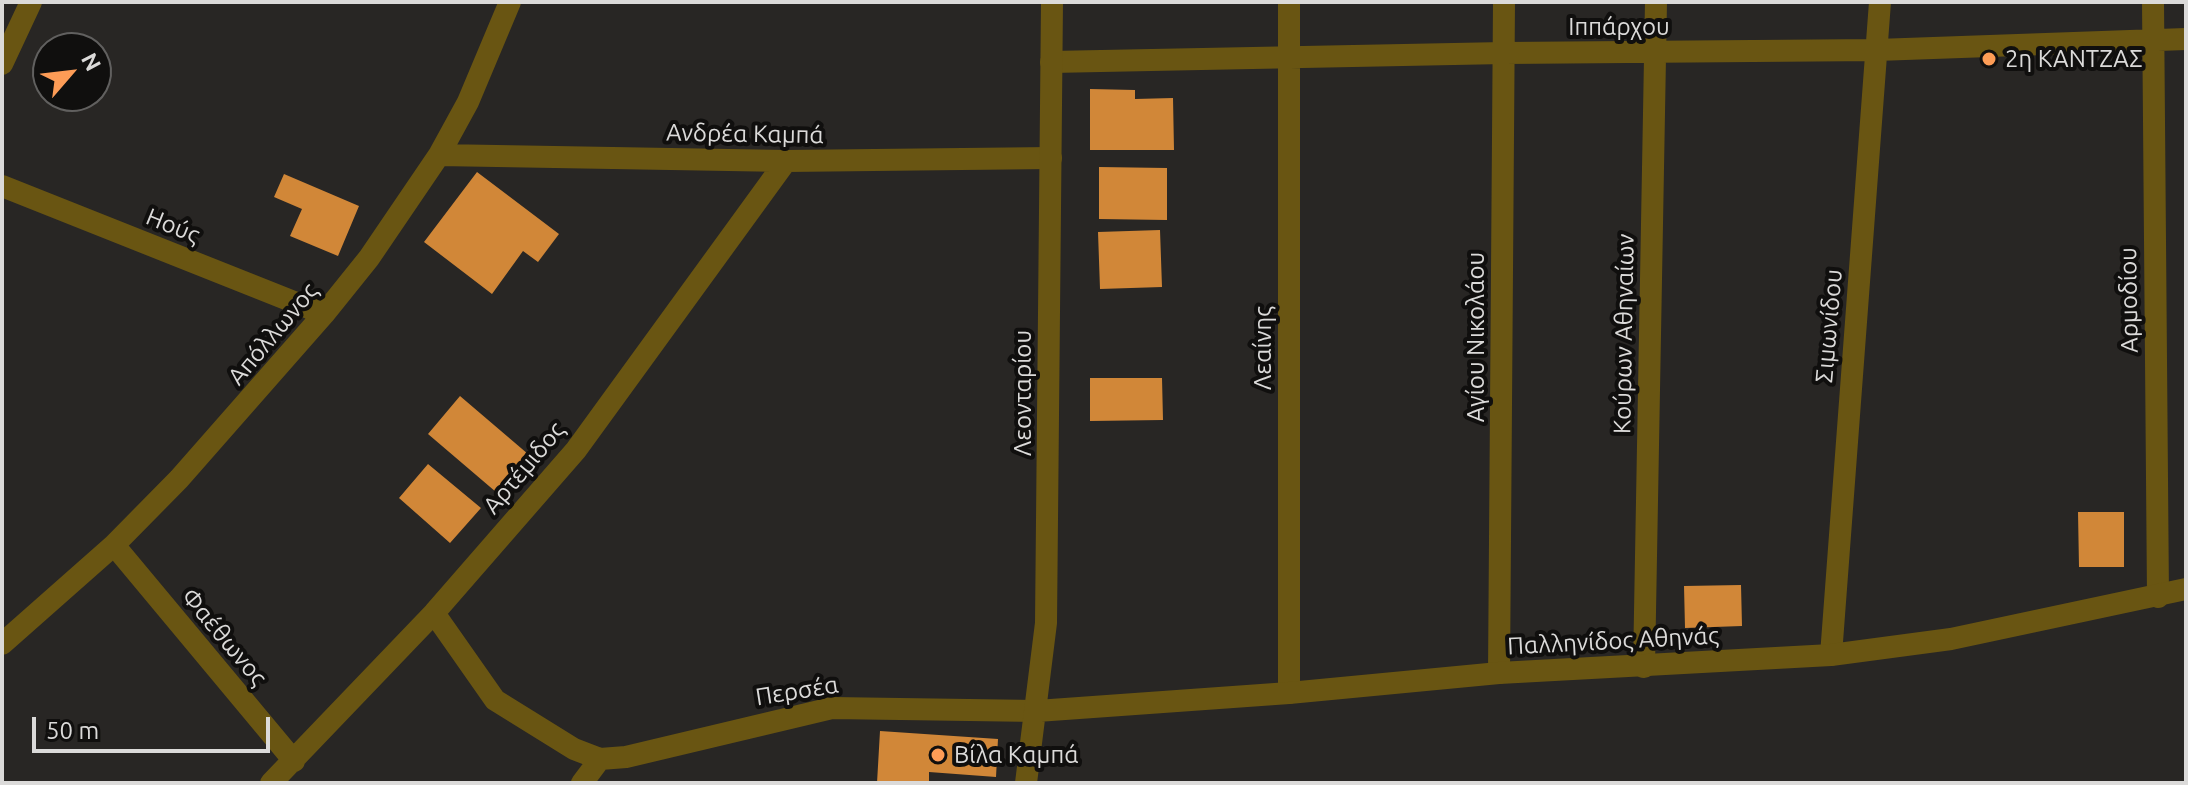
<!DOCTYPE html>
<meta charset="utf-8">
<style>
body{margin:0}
#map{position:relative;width:2188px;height:785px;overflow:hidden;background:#282624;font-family:Ubuntu,sans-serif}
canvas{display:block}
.frame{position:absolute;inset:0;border:4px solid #dbdad9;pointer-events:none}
.north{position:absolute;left:32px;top:32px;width:80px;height:80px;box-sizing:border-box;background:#100f0e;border:2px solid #61605f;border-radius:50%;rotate:62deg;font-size:22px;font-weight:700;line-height:32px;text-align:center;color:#dbdad9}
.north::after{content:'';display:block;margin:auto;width:28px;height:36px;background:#fd9c56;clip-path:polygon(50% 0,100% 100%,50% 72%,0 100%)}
.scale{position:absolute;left:32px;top:717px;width:238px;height:36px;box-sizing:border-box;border:4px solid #dbdad9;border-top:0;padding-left:10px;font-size:24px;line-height:28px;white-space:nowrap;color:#dbdad9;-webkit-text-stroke:6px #100f0e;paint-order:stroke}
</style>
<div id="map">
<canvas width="2188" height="785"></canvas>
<div class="frame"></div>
<div class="north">N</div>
<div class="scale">50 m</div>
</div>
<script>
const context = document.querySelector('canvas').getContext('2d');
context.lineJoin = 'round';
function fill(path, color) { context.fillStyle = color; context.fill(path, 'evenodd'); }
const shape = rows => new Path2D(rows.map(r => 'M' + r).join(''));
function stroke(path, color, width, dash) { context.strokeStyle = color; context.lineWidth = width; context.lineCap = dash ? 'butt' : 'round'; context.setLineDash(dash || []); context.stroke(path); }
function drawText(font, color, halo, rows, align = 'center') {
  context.font = font + ' Ubuntu,sans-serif'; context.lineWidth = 8; context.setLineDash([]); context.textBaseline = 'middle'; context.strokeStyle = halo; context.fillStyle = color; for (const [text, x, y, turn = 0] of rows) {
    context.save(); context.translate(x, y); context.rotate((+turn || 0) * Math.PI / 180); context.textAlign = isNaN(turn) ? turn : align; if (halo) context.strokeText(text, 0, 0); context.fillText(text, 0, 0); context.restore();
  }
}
const building = shape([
 [1090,89,1135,90,1135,99,1173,98,1174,150,1090,150],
 [1099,167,1167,168,1167,220,1099,219],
 [477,172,559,234,538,262,523,251,492,294,424,242],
 [284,174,359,206,338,256,290,236,302,209,274,197],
 [1160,230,1162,287,1100,289,1098,232],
 [1090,378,1162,378,1163,420,1090,421],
 [460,396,535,460,503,498,428,434],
 [428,464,481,508,450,543,399,498],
 [2078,512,2124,512,2124,567,2079,567],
 [1741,585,1742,626,1685,628,1684,586],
 [880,731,998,739,996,777,929,772,929,783,877,783]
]);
const minor = shape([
 [1289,2,1289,693],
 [2153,2,2158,597],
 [1051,62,1504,53,1877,50,2186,39],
 [439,155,786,161,1051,158],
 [2,186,324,314],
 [114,545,294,761],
 [434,613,495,700,574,749,600,759,626,757,832,708,1037,711],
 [2,644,114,545,179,479,324,314,369,258,439,155,468,102,510,2],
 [1831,655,1880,2],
 [1644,667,1656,2],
 [1499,673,1504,2],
 [271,783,434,613,576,450,786,161],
 [582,783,600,759]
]);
const tertiary = shape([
 [2,64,31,2],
 [1037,711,1289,693,1499,673,1831,655,1951,639,2186,589],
 [1026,783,1046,623,1052,2]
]);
const markers = [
 [1989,59,8,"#fd9c56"],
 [938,755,8,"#fd9c56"]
];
const streetNames = [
 ["Ιππάρχου",1619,27],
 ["Ανδρέα Καμπά",745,134,1],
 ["Ηούς",173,226,22],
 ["Αρμοδίου",2129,300,-91],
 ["Σιμωνίδου",1829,326,-85],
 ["Απόλλωνος",273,334,-50],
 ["Κούρων Αθηναίων",1624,334,-89],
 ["Αγίου Νικολάου",1476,337,-90],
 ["Λεαίνης",1263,348,-90],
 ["Λεονταρίου",1023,393,-90],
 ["Αρτέμιδος",524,468,-50],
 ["Φαέθωνος",224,637,50],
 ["Παλληνίδος Αθηνάς",1613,641,-3],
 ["Περσέα",797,691,-9]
];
const poiNames = [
 ["2η ΚΑΝΤΖΑΣ",2005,59],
 ["Βίλα Καμπά",954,755]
];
fill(building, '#d18738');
stroke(minor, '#695512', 22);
stroke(tertiary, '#695512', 22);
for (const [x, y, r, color] of markers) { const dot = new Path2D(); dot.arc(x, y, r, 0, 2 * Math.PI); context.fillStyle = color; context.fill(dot); stroke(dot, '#100f0e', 3); }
drawText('24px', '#dbdad9', '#100f0e', streetNames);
drawText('24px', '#dbdad9', '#100f0e', poiNames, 'left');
</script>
